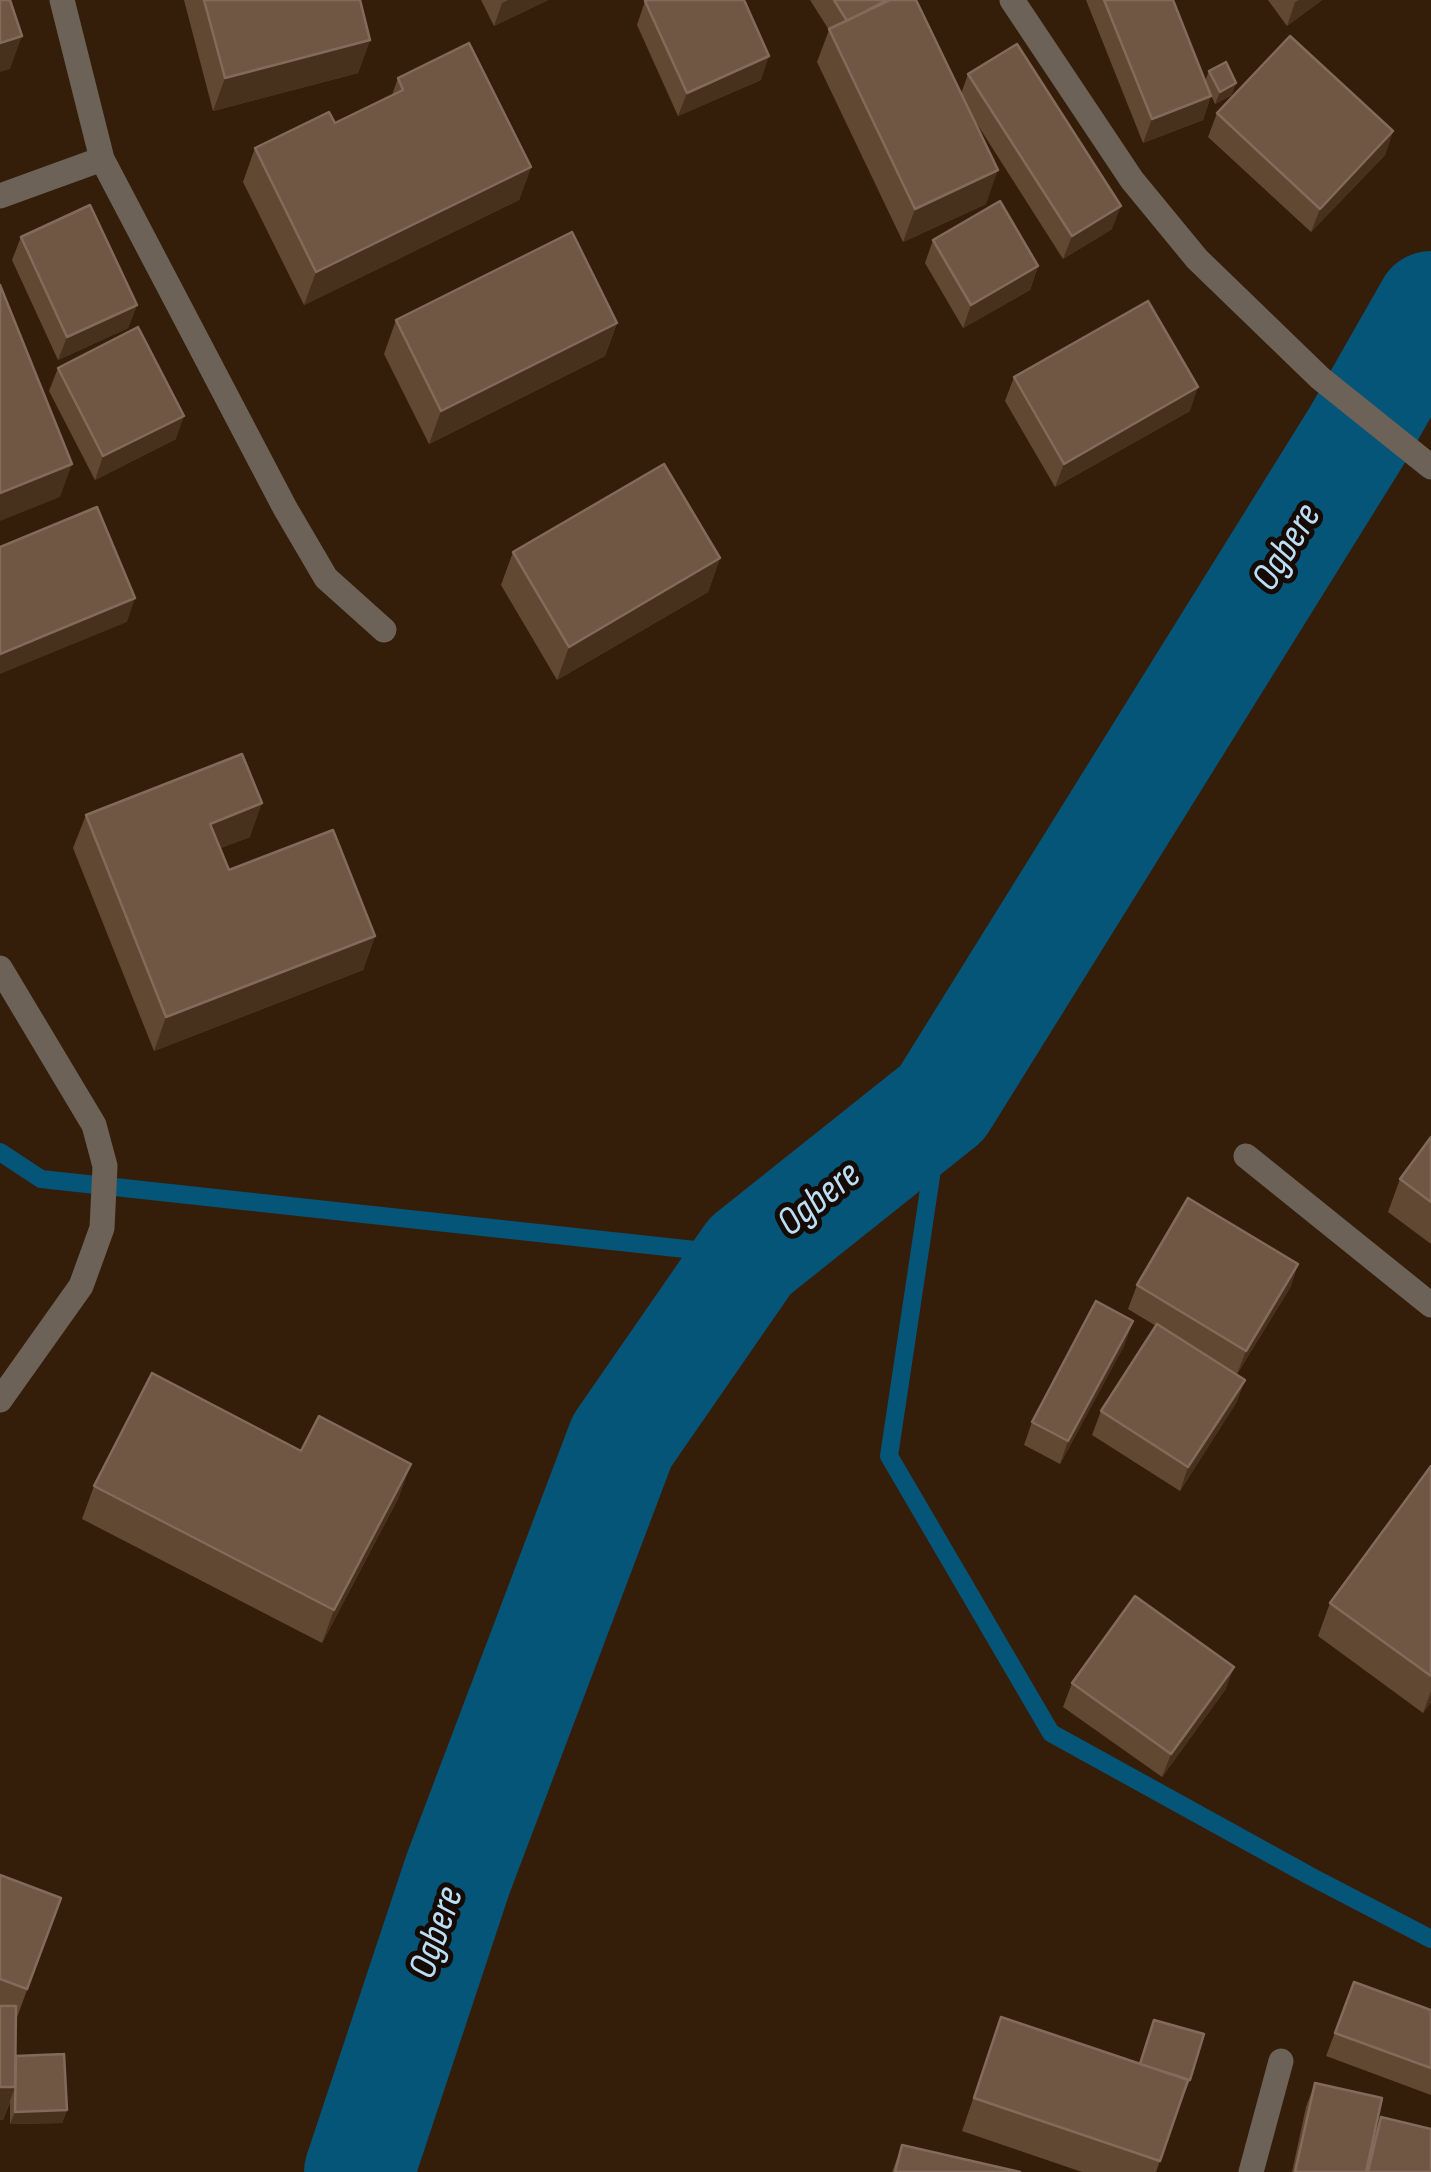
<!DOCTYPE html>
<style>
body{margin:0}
canvas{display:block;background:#341e09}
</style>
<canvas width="1431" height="2172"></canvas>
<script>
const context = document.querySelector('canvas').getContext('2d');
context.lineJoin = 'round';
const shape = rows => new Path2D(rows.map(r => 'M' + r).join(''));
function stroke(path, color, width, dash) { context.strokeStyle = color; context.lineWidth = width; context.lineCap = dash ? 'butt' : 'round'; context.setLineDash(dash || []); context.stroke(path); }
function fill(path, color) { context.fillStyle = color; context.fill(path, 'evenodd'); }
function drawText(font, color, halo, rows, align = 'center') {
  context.font = font + ' "Sofia Sans Condensed",sans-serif'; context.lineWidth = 10; context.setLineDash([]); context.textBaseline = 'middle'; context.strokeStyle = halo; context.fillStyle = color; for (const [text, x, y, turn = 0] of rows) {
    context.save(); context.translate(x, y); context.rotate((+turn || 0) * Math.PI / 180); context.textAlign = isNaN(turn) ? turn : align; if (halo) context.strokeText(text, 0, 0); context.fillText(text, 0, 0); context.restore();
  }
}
const stream = shape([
 [942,1103,889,1456,1051,1733,1310,1876,1431,1939],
 [0,1152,41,1179,750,1256]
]);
const river = shape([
 [359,2172,458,1874,622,1441,750,1256,942,1103,1358,434,1431,306]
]);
const street = shape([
 [62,0,102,159,285,508,326,578,384,630],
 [1012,0,1132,180,1197,259,1320,378,1431,467],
 [0,196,102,159],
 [0,968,94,1125,105,1166,102,1228,81,1286,0,1400],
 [1246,1156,1431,1305],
 [1251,2172,1281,2061]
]);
const wall = shape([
 [184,0,360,0,370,40,358,73,213,111],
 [481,0,548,0,494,26],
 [810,0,918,0,916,1,961,94,968,74,1112,229,1063,259,972,116,986,204,903,242,817,62,829,30],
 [1086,0,1173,0,1205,81,1209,71,1232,95,1215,104,1211,95,1203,120,1143,143],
 [1268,0,1322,0,1287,26],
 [645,1,761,80,678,116,637,25],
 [398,78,531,167,519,200,304,305,243,182,255,148,335,123,392,95],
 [1217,113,1393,131,1385,155,1311,232,1208,137],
 [21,237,137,305,128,328,58,360,12,260],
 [933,240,1038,266,1030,290,963,328,925,263],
 [396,320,617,323,605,356,429,444,384,354],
 [58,368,176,439,95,480,49,391],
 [1014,377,1190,411,1055,487,1005,401],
 [513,552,720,558,708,592,557,680,501,585],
 [86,815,250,837,220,848,229,870,375,936,363,970,154,1051,73,848],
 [1431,1137,1431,1244,1388,1212,1400,1179],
 [1298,1264,1290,1288,1237,1374,1245,1380,1236,1403,1180,1491,1092,1435,1101,1411,1156,1326,1128,1309,1137,1285],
 [1125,1344,1060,1464,1024,1445,1032,1422],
 [301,1451,399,1497,322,1643,82,1519,94,1486],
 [1431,1466,1431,1702,1423,1713,1318,1636,1330,1603],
 [1234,1667,1225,1690,1162,1777,1063,1707,1072,1683],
 [0,1875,61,1898,16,2020,16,2056,67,2110,62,2123,10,2124,10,2102,3,2120,0,2120],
 [1354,1982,1431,2010,1431,2095,1326,2056],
 [1001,2017,1190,2080,1185,2092,1184,2092,1156,2172,1082,2172,962,2131],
 [1315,2083,1374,2136,1381,2117,1431,2172,1292,2172,1306,2107],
 [902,2145,1020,2172,892,2172]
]);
const shadedWall = shape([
 [508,0,548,0,494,26,502,3],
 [1299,0,1322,0,1287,26,1295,2],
 [22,36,10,69,0,72,0,43],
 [370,40,358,73,213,111,225,78],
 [769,56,761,80,678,116,687,93],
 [1236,83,1232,95,1215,104,1220,92],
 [1211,96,1203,120,1143,143,1152,119],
 [1393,131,1385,155,1311,232,1320,209],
 [531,167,519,200,304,305,316,272],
 [998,170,986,204,903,242,915,209],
 [1121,206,1112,229,1063,259,1072,236],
 [1038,266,1030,290,963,328,971,305],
 [137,305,128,328,58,360,67,337],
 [617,323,605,356,429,444,441,411],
 [1198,387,1190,411,1055,487,1064,464],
 [184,416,176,439,95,480,103,456],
 [72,464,60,497,0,521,0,493],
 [720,558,708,592,557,680,569,647],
 [135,598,127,622,0,674,0,654],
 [262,803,250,837,198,857,210,824],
 [375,936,363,970,154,1051,166,1017],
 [1298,1264,1290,1288,1237,1374,1246,1351],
 [1133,1321,1125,1344,1060,1464,1068,1441],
 [1245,1380,1236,1403,1180,1491,1188,1467],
 [411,1464,399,1497,322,1643,334,1610],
 [1234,1667,1225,1690,1162,1777,1171,1754],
 [1431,1691,1431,1702,1423,1713],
 [0,2087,15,2087,3,2120,0,2120],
 [67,2110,62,2123,10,2124,15,2112]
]);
const building = shape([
 [0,0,10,0,22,36,0,43,0,0],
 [204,0,360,0,370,40,225,78,204,0],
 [648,0,744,0,769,56,687,93,645,1,648,0],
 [834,0,887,0,847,21,834,0],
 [890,0,916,0,998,170,915,209,829,29,890,0],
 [1104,0,1173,0,1211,96,1152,119,1104,0],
 [1290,36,1393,131,1320,209,1217,113,1290,36],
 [469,43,531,167,316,272,255,148,329,112,335,123,403,90,398,78,469,43],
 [1017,44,1121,206,1072,236,968,74,1017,44],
 [1226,62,1236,83,1220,92,1209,71,1226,62],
 [1000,201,1038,266,971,305,933,240,1000,201],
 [90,205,137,305,67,337,21,237,90,205],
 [572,232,617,323,441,411,396,320,572,232],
 [0,285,72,464,0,493,0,285],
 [1148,301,1198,387,1064,464,1014,377,1148,301],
 [138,327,184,416,103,456,58,368,138,327],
 [664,464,720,558,569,647,513,552,664,464],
 [97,507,135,598,0,654,0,547,97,507],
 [242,754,262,803,210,824,229,870,333,830,375,936,166,1017,86,815,242,754],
 [1431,1137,1431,1202,1400,1179,1431,1137],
 [1188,1198,1298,1264,1246,1351,1137,1285,1188,1198],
 [1096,1301,1133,1321,1068,1441,1032,1422,1096,1301],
 [1157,1324,1245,1380,1188,1467,1101,1411,1157,1324],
 [152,1373,301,1451,319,1416,411,1464,334,1610,94,1486,152,1373],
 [1431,1466,1431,1676,1330,1603,1431,1466],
 [1135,1596,1234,1667,1171,1754,1072,1683,1135,1596],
 [0,1875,61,1898,27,1989,0,1979,0,1875],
 [1354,1982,1431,2010,1431,2068,1335,2033,1354,1982],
 [0,2006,16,2006,15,2087,0,2087,0,2006],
 [1001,2017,1188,2080,1160,2161,974,2098,1001,2017],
 [1154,2020,1204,2034,1190,2080,1140,2064,1154,2020],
 [64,2054,67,2110,15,2112,16,2056,64,2054],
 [1315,2083,1382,2098,1366,2172,1295,2172,1315,2083],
 [1381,2117,1431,2129,1431,2172,1368,2172,1381,2117],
 [902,2145,1020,2172,895,2172,902,2145]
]);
const waterNames = [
 ["Ogbere",1288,548,-58],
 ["Ogbere",820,1200,-39],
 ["Ogbere",438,1933,-71]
];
stroke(stream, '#055579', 18);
stroke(river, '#055579', 110);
stroke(street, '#6c6257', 25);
fill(wall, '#604833');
fill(shadedWall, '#48311c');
fill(building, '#6f5744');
stroke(building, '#826b59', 2.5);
drawText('italic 40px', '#bbdef5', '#150b04', waterNames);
</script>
